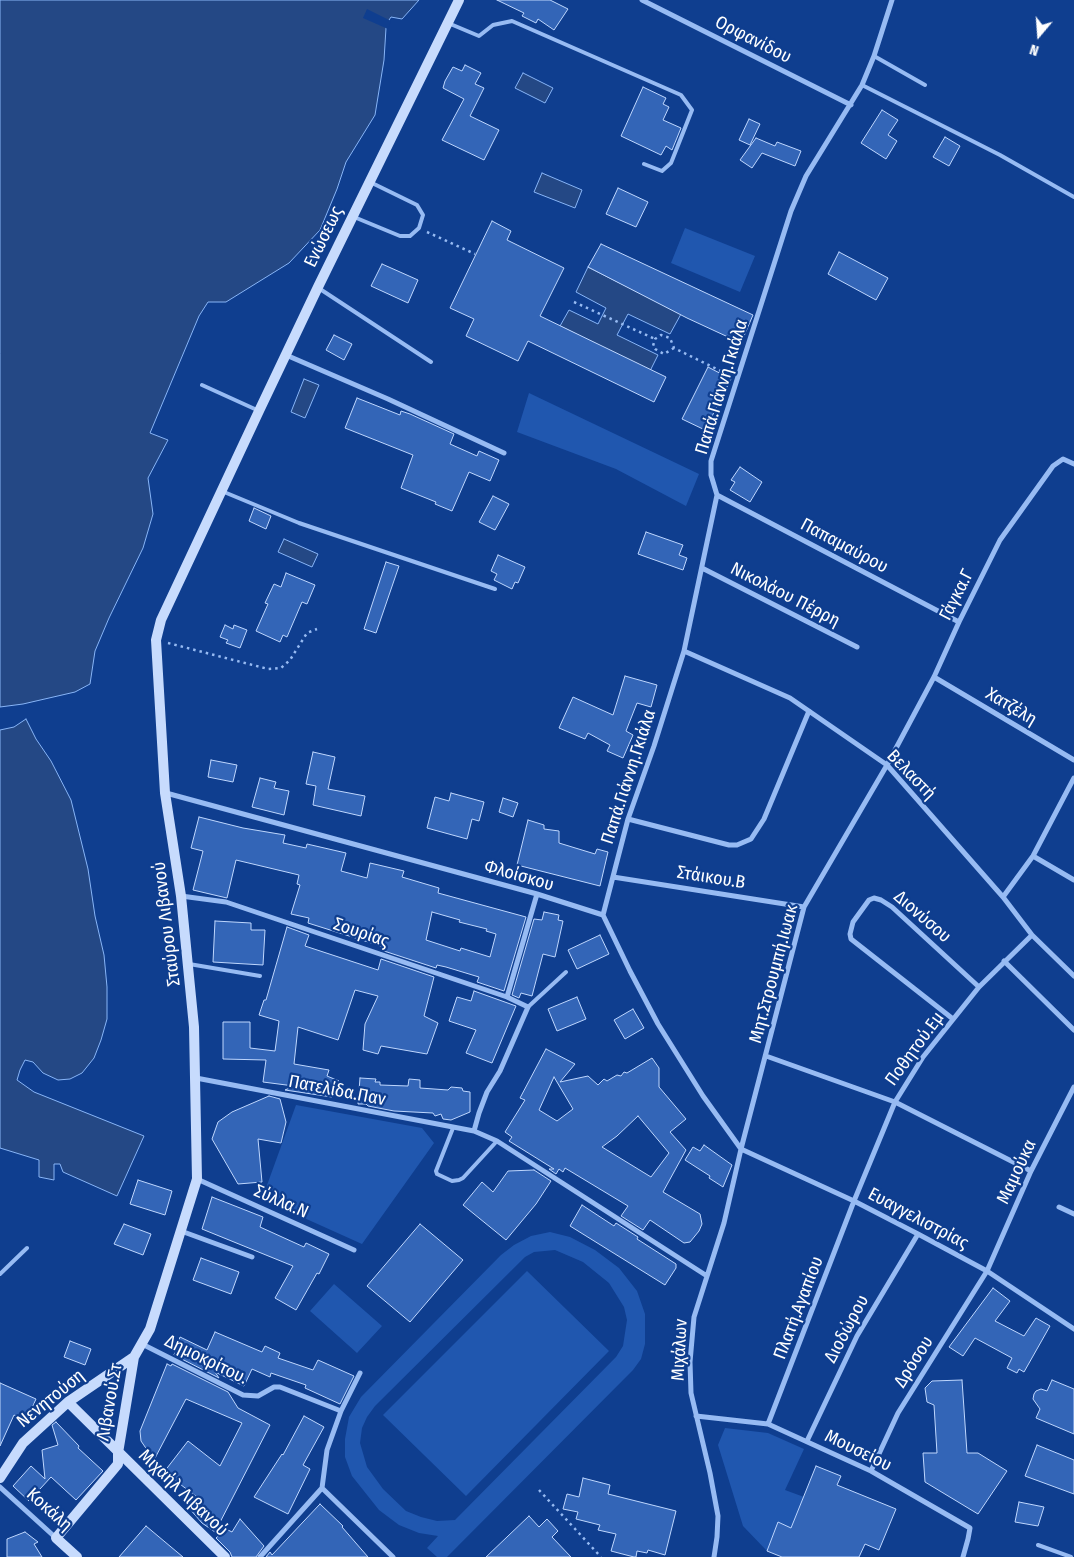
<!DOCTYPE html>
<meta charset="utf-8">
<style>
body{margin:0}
#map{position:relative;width:1074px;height:1557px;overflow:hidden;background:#0f3e8f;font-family:"Fira Sans Condensed",sans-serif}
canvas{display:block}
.north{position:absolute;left:1014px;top:10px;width:50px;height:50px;-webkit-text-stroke:4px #0f3e8f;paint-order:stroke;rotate:198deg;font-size:14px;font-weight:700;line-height:20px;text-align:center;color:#fff}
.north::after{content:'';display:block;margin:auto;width:18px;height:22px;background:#fff;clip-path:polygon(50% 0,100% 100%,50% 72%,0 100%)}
</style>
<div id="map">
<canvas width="1074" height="1557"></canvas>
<div class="north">N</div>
</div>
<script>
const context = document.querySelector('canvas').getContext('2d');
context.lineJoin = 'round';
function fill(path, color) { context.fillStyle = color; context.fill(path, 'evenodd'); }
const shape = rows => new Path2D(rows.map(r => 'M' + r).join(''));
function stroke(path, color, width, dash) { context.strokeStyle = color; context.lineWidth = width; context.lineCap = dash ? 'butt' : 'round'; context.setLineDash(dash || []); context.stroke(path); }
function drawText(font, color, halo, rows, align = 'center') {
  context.font = font + ' "Fira Sans Condensed",sans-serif'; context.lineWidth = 4.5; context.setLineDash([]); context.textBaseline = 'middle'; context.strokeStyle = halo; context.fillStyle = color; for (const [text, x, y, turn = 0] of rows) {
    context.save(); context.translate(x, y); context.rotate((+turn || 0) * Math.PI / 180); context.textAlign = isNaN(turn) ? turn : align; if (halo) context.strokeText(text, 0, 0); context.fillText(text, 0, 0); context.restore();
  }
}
const green = shape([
 [685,228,755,256,740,292,671,263],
 [529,393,699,474,686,506,616,469,517,432],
 [296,1105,422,1128,434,1143,362,1244,262,1199],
 [550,1232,570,1237,595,1250,619,1268,637,1291,645,1314,645,1344,641,1359,633,1370,447,1557,437,1557,427,1548,438,1536,419,1533,399,1525,379,1510,352,1476,345,1457,345,1439,349,1417,361,1397,501,1255,514,1245,531,1236],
 [555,1250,583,1262,609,1283,624,1307,627,1320,623,1346,616,1357,455,1520,437,1521,421,1517,406,1511,383,1489,367,1467,360,1443,362,1428,367,1417,375,1406,525,1257,534,1252],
 [527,1271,609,1351,466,1496,383,1415],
 [334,1284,382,1326,357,1353,310,1311],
 [725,1428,768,1433,804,1449,785,1490,804,1497,791,1528,778,1522,767,1551,743,1526,718,1445]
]);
const water = shape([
 [0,0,419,0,402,19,391,17,389,20,386,28,384,60,375,115,346,162,337,189,320,230,289,263,226,302,208,302,199,316,150,433,168,440,148,478,153,514,143,548,109,618,95,651,90,684,75,692,23,704,0,707,0,0],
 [523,73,553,88,545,103,515,88,523,73],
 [542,173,582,190,575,208,534,192,542,173],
 [588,267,681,314,670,334,628,314,617,335,658,355,650,371,560,326,569,310,598,324,606,308,576,292,588,267],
 [304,379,319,385,305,418,291,412,304,379],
 [284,539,318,554,312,567,278,552,284,539],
 [26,719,36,739,51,761,71,800,88,869,95,916,104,955,107,987,107,1019,101,1040,94,1058,82,1073,70,1079,58,1080,43,1073,33,1062,25,1060,20,1070,17,1080,34,1092,144,1136,117,1196,63,1172,60,1164,54,1164,54,1180,39,1177,39,1160,0,1148,0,730,14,727,26,719]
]);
const pier = shape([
 [367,9,391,21,388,29,363,18]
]);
const building = shape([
 [497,0,550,0,568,9,554,30,538,19,536,23,522,16,524,13,497,0],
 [465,65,481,73,475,84,484,88,470,116,499,130,484,160,442,140,464,99,443,88,445,81,453,67,462,71,465,65],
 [643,87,666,98,663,104,669,107,663,120,681,128,672,150,666,146,661,155,621,136,643,87],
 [882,110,898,120,888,135,897,141,886,159,861,143,882,110],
 [749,119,760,124,750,145,739,140,749,119],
 [945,137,960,146,949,166,933,157,945,137],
 [756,138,775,146,777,142,801,151,795,166,762,153,752,168,740,160,756,138],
 [618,188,648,202,636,227,606,214,618,188],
 [492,221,511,231,507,240,564,268,540,316,666,377,654,402,528,341,518,361,466,336,474,319,450,308,492,221],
 [601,244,753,315,741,343,687,318,588,267,601,244],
 [839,252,888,278,876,300,828,274,839,252],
 [382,264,418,280,408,303,371,286,382,264],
 [334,335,352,344,344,360,326,350,334,335],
 [708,367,731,379,705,430,682,419,708,367],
 [357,398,400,415,401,411,410,414,454,434,450,444,477,456,479,451,499,460,490,481,469,472,452,511,435,504,436,502,401,488,413,455,345,428,357,398],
 [740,467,762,482,750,502,730,490,735,482,731,480,740,467],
 [493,496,509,504,495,530,479,522,493,496],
 [254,508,271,516,266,529,249,521,254,508],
 [646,532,683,545,679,555,687,558,683,570,638,554,646,532],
 [498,555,525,567,518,583,515,582,512,589,494,580,497,574,491,571,498,555],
 [386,562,399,566,376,633,364,629,386,562],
 [286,573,315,585,307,604,302,602,287,637,283,635,280,642,256,631,268,604,265,603,274,584,281,587,286,573],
 [225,625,233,629,234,625,247,630,240,648,226,643,228,640,220,637,225,625],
 [625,676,657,685,651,707,637,703,626,731,633,735,623,758,607,751,610,745,588,733,585,739,559,728,573,697,613,715,625,676],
 [313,752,335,757,328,789,365,796,361,816,313,805,316,786,306,784,313,752],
 [211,760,237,765,233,782,208,777,211,760],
 [260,778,276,782,274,788,289,791,284,815,252,807,260,778],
 [451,793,484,802,479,821,472,819,467,839,427,828,435,797,449,801,451,793],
 [503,798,518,803,513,817,499,812,503,798],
 [199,817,243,828,285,835,283,843,306,848,307,844,346,853,341,871,367,878,370,863,404,871,402,877,439,888,438,893,526,917,504,991,477,982,479,977,446,967,437,965,436,968,384,951,384,947,308,923,309,918,291,914,300,885,297,884,299,875,236,860,227,898,193,890,203,851,191,848,199,817],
 [432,912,460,920,459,922,487,929,486,931,496,934,490,957,461,948,460,951,426,940,432,912],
 [528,820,544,825,544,829,559,831,559,843,595,854,597,849,608,852,600,886,517,865,528,820],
 [544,912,559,915,558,920,563,921,555,957,543,954,532,996,521,993,519,998,512,995,534,919,542,920,544,912],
 [215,921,251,923,251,930,265,930,263,965,213,962,215,921],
 [287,927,309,935,305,946,378,970,381,959,434,977,424,1016,438,1023,427,1054,381,1046,378,1054,363,1050,365,1024,378,996,355,990,338,1040,298,1027,294,1064,329,1070,327,1076,339,1081,337,1092,333,1091,332,1097,285,1090,294,1086,263,1082,266,1060,223,1059,223,1022,250,1022,250,1048,275,1051,279,1021,259,1015,264,1000,266,1000,287,927],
 [600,935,609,954,577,969,568,950,600,935],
 [474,991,516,1006,492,1063,466,1053,476,1030,449,1021,457,997,471,1001,474,991],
 [577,997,586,1019,557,1031,548,1009,577,997],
 [633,1009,644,1028,625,1039,614,1020,633,1009],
 [546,1049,575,1064,560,1082,588,1076,598,1085,604,1079,607,1081,617,1075,621,1076,624,1072,627,1073,652,1058,659,1068,659,1087,686,1119,670,1132,686,1150,663,1192,700,1214,702,1224,699,1231,690,1242,684,1243,650,1220,643,1230,621,1216,628,1206,565,1168,563,1172,559,1169,556,1174,549,1169,554,1169,509,1141,512,1137,505,1132,525,1100,520,1098,546,1049],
 [554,1077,573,1109,557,1121,539,1110,554,1077],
 [638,1116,669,1153,651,1177,602,1147,617,1136,638,1116],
 [360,1078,376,1079,375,1082,380,1082,380,1085,408,1086,409,1079,420,1080,420,1088,448,1090,451,1087,462,1088,463,1091,470,1092,470,1112,451,1120,443,1119,441,1114,435,1116,433,1113,394,1111,368,1106,366,1104,358,1104,360,1078],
 [269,1096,280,1099,286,1122,281,1143,258,1139,262,1182,238,1184,212,1139,218,1122,232,1112,269,1096],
 [704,1145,732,1165,723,1187,709,1178,710,1176,685,1160,693,1147,700,1151,704,1145],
 [534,1170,551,1181,536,1204,506,1240,463,1205,482,1182,493,1192,508,1171,534,1170],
 [138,1180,172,1191,165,1215,130,1204,138,1180],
 [212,1197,263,1217,260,1227,304,1247,306,1243,329,1254,319,1274,317,1273,296,1310,275,1298,293,1266,202,1229,212,1197],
 [582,1205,614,1226,616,1223,638,1237,637,1239,676,1264,676,1268,665,1285,570,1226,582,1205],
 [124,1224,151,1234,143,1255,114,1244,124,1224],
 [420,1224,463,1260,410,1322,367,1286,420,1224],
 [201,1258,239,1272,231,1294,193,1280,201,1258],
 [993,1288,1010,1301,995,1321,1024,1336,1036,1318,1050,1326,1024,1372,1019,1369,1017,1373,1007,1368,1012,1358,975,1338,963,1356,949,1347,993,1288],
 [215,1332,262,1352,265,1346,280,1353,278,1358,313,1370,318,1360,354,1376,340,1404,305,1388,306,1385,271,1373,270,1377,252,1369,244,1386,215,1372,219,1378,174,1355,180,1337,207,1350,215,1332],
 [70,1341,91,1349,85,1365,64,1357,70,1341],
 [167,1364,171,1366,172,1364,228,1392,238,1408,270,1425,215,1532,202,1523,189,1508,197,1497,164,1472,188,1441,220,1466,242,1423,186,1399,154,1460,141,1441,140,1431,167,1364],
 [962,1380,967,1453,978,1453,1007,1471,978,1514,925,1482,923,1453,937,1453,934,1405,927,1402,925,1388,932,1381,962,1380],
 [1052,1380,1074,1389,1074,1434,1036,1418,1040,1409,1033,1399,1034,1394,1036,1391,1041,1389,1047,1391,1052,1380],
 [0,1383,36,1399,26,1421,14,1415,0,1446,0,1383],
 [304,1416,324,1427,303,1465,310,1469,288,1514,254,1497,282,1454,283,1455,304,1416],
 [56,1422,79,1446,78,1448,103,1471,76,1500,51,1477,29,1501,13,1486,31,1466,45,1479,42,1450,58,1445,52,1425,56,1422],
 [1037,1445,1074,1460,1074,1494,1025,1476,1037,1445],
 [816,1466,841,1476,837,1485,896,1509,879,1550,865,1544,859,1557,782,1557,767,1551,778,1522,791,1528,816,1466],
 [583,1478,610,1485,608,1494,676,1511,665,1555,648,1550,647,1553,637,1551,636,1557,634,1557,611,1551,616,1534,598,1530,600,1525,576,1519,578,1512,563,1509,567,1494,579,1497,583,1478],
 [1019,1502,1044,1507,1038,1526,1015,1522,1019,1502],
 [320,1504,343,1526,342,1527,368,1557,266,1557,270,1552,272,1555,320,1504],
 [529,1516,539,1527,547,1519,558,1531,552,1537,571,1557,486,1557,529,1516],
 [240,1519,264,1546,256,1557,232,1557,230,1552,216,1538,226,1529,232,1532,240,1519],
 [146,1526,183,1557,119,1557,146,1526],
 [25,1532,38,1542,34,1544,42,1557,7,1557,7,1539,25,1532]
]);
const path = shape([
 [427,232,475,254],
 [574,302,655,339],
 [674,348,664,354,655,349,653,346,655,339,661,335,670,338,674,348,729,375],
 [168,643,268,669,281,668,290,660,307,633,317,629],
 [539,1490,601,1557]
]);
const lane = shape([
 [448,23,479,36,493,25,512,21,681,95,692,110,671,163,662,171,644,164],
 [874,56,925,85],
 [862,85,1000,155,1074,197],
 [354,217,400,236,410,236,419,228,423,215,417,205,370,182],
 [320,289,431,362],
 [202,385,257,410],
 [224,492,299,523,495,589],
 [189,964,260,976],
 [528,1007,566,972],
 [453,1128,436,1171,437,1174,452,1181,459,1180,463,1178,497,1141],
 [0,1274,27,1248],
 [1038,1545,1071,1557]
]);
const street = shape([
 [642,0,851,105],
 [286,355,388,399,504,453],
 [717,495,959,622],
 [702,568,857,647],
 [684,651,790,698,887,765,1003,897,1032,935,1074,976],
 [934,677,1074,760],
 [166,793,537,894,603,915,630,971,658,1024,703,1096,741,1149,854,1201,918,1234,987,1271,1074,1329],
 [628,819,729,845,737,845,751,839,764,819,809,711],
 [1033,856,1074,880],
 [613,877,804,907],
 [181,896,226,902,507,997,528,1007,500,1071,487,1092,479,1113,474,1131],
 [1003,897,1033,856,1074,778],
 [603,915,628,819,654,746,684,651,717,495,711,475,711,461,791,211,806,176,862,85,874,56,892,0],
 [1004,961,1074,1030],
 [507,997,537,894],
 [953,1019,851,939,850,934,853,922,869,900,874,898,881,900,892,907,979,987],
 [766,1056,895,1102,1031,1171],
 [196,1078,474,1131,497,1141,707,1276],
 [197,1179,354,1250],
 [1059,1207,1074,1214],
 [181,1231,252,1257],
 [142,1344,243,1395,258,1396,274,1387,280,1387,341,1411],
 [696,1416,768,1424,871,1471,970,1528,968,1539,963,1557],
 [768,1424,854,1201,895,1102,923,1057,979,987,1032,935],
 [807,1441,857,1336,918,1234],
 [871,1471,898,1413,987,1271,1031,1171,1074,1087],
 [0,1487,56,1538],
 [322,1488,327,1450,341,1411,360,1373],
 [260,1557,322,1488,393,1557],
 [714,1557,717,1537,718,1516,710,1473,691,1393,690,1362,694,1317,724,1223,741,1149,804,907,887,765,934,677,959,622,1000,540,1053,466,1063,459,1074,464]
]);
const secondary = shape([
 [68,1402,225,1557],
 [0,1478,23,1443,68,1402,134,1357],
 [77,1557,56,1538,118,1464,118,1453,134,1357,150,1329,197,1179,194,1027,181,896,165,793,156,640,161,620,259,411,318,287,459,0]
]);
const streetNames = [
 ["Ορφανίδου",753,40,27],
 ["Ενώσεως",324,237,-64],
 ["Παπά.Γιάννη.Γκιάλα",722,387,-73],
 ["Παπαμαύρου",844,546,28],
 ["Νικολάου Πέρρη",785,595,27],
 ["Γάγκα.Γ",957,595,-63],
 ["Χατζέλη",1011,707,31],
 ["Βελαστή",911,775,46],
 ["Παπά.Γιάννη.Γκιάλα",629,777,-72],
 ["Φλοίσκου",519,876,16],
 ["Στάικου.Β",711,878,9],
 ["Διονύσου",922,917,41],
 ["Σταύρου Λιβανού",167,924,-97],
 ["Σουρίας",361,933,19],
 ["Μητ.Στρουμπή.Ιωακ",774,974,-75],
 ["Ποθητού.Εμ",915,1049,-54],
 ["Πατελίδα.Παν",337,1091,11],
 ["Μαμούκα",1017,1172,-65],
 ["Σύλλα.Ν",281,1202,24],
 ["Ευαγγελιστρίας",918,1219,28],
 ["Πλατή.Αγαπίου",799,1308,-69],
 ["Διοδώρου",847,1329,-62],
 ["Μιχάλων",680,1350,-87],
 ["Δημοκρίτου.",206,1360,26],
 ["Δρόσου",914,1362,-58],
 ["Νενητούση",51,1399,-39],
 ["Λιβανού.Στ",110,1402,-80],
 ["Μουσείου",858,1451,26],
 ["Μιχαήλ Λιβανού",183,1493,44],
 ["Κοκάλη",49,1510,42]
];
fill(green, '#2057af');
fill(water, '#244885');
stroke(water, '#88b5f7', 1);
fill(pier, '#0f3e8f');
fill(building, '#3365b7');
stroke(building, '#bfd7fe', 1);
stroke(path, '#97bbf3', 2.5, [2.5, 4]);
stroke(lane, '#97bbf3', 4);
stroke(street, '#97bbf3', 5);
stroke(secondary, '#c7dbfd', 10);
drawText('18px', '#fff', '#0f3e8f', streetNames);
</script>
